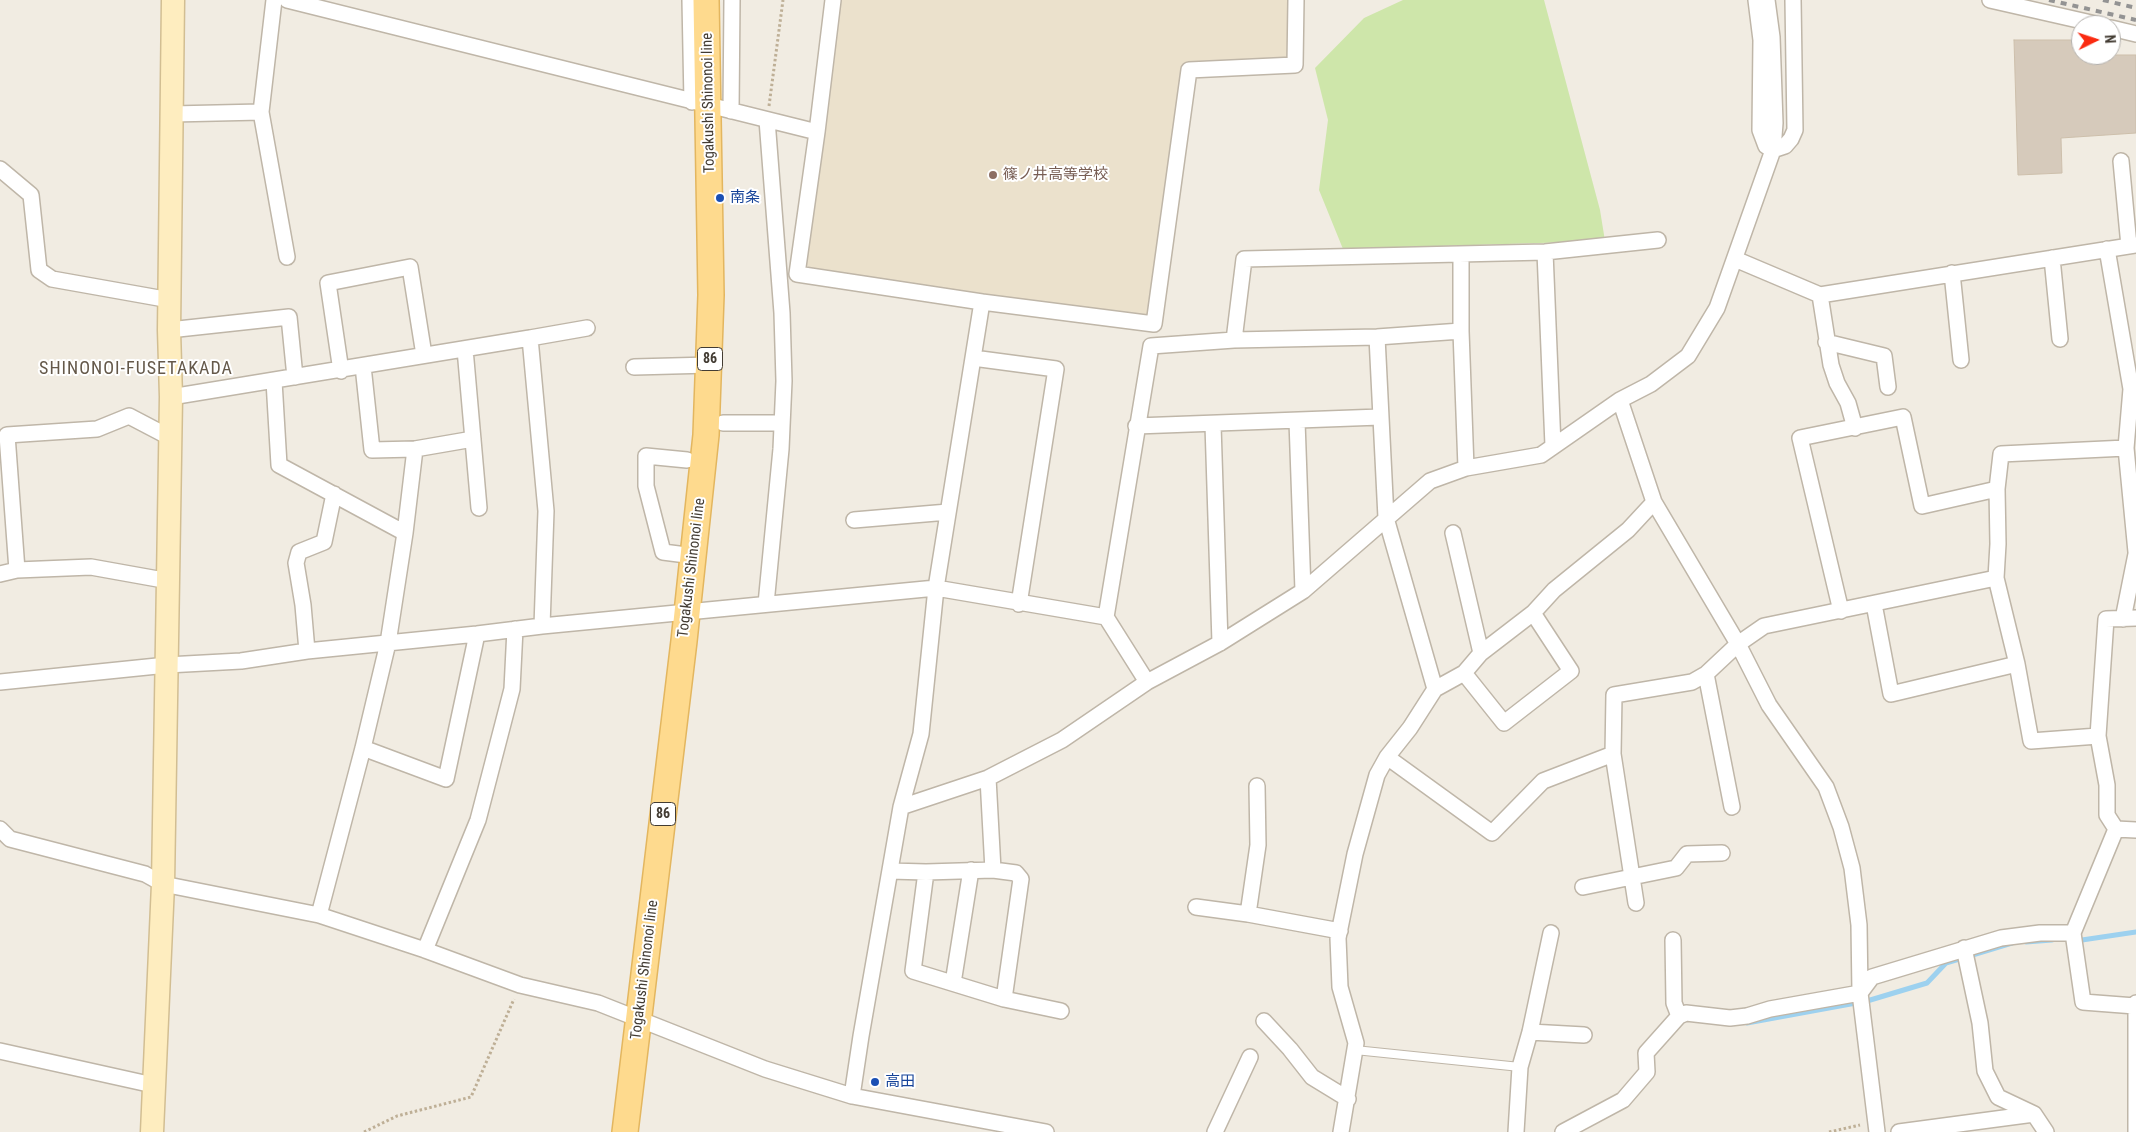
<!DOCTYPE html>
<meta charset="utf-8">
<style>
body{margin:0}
#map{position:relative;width:2136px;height:1132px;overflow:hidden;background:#f1ece2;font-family:"Roboto Condensed",sans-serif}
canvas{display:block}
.north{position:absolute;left:2071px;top:15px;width:50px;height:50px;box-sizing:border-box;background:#fff;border:1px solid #b4b1ad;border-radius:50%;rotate:86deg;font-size:14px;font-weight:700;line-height:20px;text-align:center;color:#433c33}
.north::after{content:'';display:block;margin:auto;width:18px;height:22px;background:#fa2b11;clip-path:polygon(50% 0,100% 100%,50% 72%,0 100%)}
</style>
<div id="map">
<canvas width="2136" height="1132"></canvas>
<div class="north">N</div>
</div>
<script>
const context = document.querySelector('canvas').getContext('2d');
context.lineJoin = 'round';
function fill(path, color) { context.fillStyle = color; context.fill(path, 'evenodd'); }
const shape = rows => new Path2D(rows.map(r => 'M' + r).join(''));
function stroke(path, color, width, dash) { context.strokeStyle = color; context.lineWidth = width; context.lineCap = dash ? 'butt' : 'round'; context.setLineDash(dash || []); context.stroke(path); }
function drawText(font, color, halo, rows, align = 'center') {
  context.font = font + ' "Roboto Condensed","Noto Sans JP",sans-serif'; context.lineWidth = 4; context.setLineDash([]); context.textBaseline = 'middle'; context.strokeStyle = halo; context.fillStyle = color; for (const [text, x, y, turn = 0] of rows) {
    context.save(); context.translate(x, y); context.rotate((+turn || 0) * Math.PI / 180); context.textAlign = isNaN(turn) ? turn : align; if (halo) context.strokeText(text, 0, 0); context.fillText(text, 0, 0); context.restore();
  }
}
const education = shape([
 [839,0,1291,0,1289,58,1184,63,1152,313,1145,320,811,269,804,263]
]);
const green = shape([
 [1403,0,1544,0,1600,210,1605,241,1343,249,1319,190,1328,120,1315,68,1364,18]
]);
const stream = shape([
 [2082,940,2136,932],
 [2026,942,2052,940],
 [1747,1023,1867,1001,1927,983,1946,963,2012,943]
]);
const building = shape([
 [2014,40,2081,40,2081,55,2136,55,2136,133,2061,138,2062,173,2018,175,2014,40]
]);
const path = shape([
 [769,106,783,0],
 [364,1132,397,1116,471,1097,514,999],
 [1829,1132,1860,1125]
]);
const lane = shape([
 [1355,1050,1520,1067]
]);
const street = shape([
 [274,0,261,112,287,257],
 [287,0,817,132,797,274,982,302,1154,324,1189,70,1295,65,1296,0],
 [690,0,692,102],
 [1756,0,1761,40,1760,130,1766,146,1773,150,1785,146,1791,139,1795,130,1793,0],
 [1990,0,2100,25],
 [2111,28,2136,34],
 [731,111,732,0],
 [172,114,261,112],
 [817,132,833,0],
 [2121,161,2129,246],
 [0,169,31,195,39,270,52,279,170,300],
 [2107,249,2131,389,2126,448,2136,552],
 [1545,252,1553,446],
 [1461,255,1461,331,1466,468],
 [2052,258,2060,339],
 [1735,259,1820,295,2136,245],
 [1952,273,1961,360],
 [1820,295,1831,365,1837,383,1848,403,1855,428],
 [169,330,289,317,295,377],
 [1377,337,1386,518,1435,689],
 [530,338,587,328],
 [1234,340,1244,259,1545,252,1658,240],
 [1826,342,1884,356,1888,387],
 [465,349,479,508],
 [973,358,1056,369,1019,604],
 [363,366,372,450,415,449,473,439],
 [634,367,710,365],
 [341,371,328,283,410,267,424,355],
 [274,381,279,465,405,533],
 [171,397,530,338,546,511,542,626],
 [1297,421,1303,591],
 [723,423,782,423],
 [1213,425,1220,643],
 [1136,426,1380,417],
 [687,460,646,456,646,486,663,552,694,556],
 [854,520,948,512],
 [1453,533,1481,653],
 [17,570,7,435,97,429,129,416,171,438],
 [0,574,17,570,91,567,169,581],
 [1996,578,2017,664,2031,741,2098,736],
 [766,604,781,449,784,381,782,313,767,120],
 [1874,604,1891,694,2017,664],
 [1841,611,1800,438,1903,417,1922,506,1997,489],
 [1106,617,1151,346,1234,340,1377,337,1461,331],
 [2123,619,2136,554],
 [307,651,303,605,296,563,299,552,324,542,334,494],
 [1464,673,1504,723,1571,671,1533,613],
 [1706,674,1732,807],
 [0,682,167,665,241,661,307,651,477,634,542,626,936,588,1106,617,1147,682],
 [363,748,446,779,477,634],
 [1387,757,1492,833,1543,781,1613,754],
 [988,778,993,870,926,872,913,971,1004,999,1061,1011],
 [901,807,988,778,1062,740,1147,682,1220,643,1303,591,1430,481,1466,468,1541,455,1620,400,1651,384,1688,356,1717,308,1773,150,1775,123,1772,37,1767,0],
 [0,829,10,839,145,874,163,884,319,915,425,950,520,985,598,1003,765,1069,852,1096,1046,1132],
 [2116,829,2107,815,2107,785,2098,736,2106,619,2136,618],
 [2116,829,2073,933,2083,1002,2135,1006],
 [2116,829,2136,830],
 [993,870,1016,873,1021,879,1004,999],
 [890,871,926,872],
 [1583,887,1676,868,1687,854,1722,853],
 [1636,903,1613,754,1614,695,1692,682,1706,674,1738,644,1764,626,1996,578,1998,544,1997,489,2001,454,2126,448],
 [1196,907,1248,914,1340,931],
 [1248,914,1258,845,1257,786],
 [319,915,363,748,388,643,405,533,415,449],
 [1673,940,1674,1003,1679,1016],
 [1964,948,1980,1023,1985,1071,1998,1097,2034,1114,2046,1132],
 [425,950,478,820,512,689,515,629],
 [953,983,971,870],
 [1264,1021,1290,1049,1312,1077,1348,1099],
 [1530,1032,1584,1035],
 [0,1051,153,1085],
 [852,1096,861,1036,901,807,921,734,936,588,982,302],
 [1215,1132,1250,1057],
 [1341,1132,1356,1043,1340,987,1338,938,1355,854,1377,775,1387,757,1410,728,1435,689,1464,673,1481,653,1533,613,1554,590,1628,530,1654,502],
 [1516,1132,1520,1067,1530,1032,1551,933],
 [1563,1132,1623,1100,1647,1072,1646,1053,1679,1016,1686,1013,1730,1018,1747,1016,1770,1009,1860,993,1859,925,1852,868,1841,827,1826,787,1769,705,1738,644,1654,502,1620,400],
 [1877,1132,1860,993,1872,977,2001,938,2040,933,2073,933],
 [1899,1132,2034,1114],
 [2136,1132,2136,1003]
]);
const secondary = shape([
 [152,1132,163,884,171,397,169,330,173,0]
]);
const primary = shape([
 [625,1132,684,641,706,435,711,295,706,0]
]);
const rail = shape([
 [2049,0,2136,20],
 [2103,0,2136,8]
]);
const markers = [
 [993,175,5,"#8d6e63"],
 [720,198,5,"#1a4fb4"],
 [875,1082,5,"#1a4fb4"]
];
const shields = [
 [710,359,25],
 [663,814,25]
];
const shieldNames = [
 ["86",710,359],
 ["86",663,814]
];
const streetNames = [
 ["Togakushi Shinonoi line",709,103,-91],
 ["Togakushi Shinonoi line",692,568,-83],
 ["Togakushi Shinonoi line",645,970,-83]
];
const educationNames = [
 ["篠ノ井高等学校",1003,175]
];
const transitNames = [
 ["南条",730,198],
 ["高田",885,1082]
];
const quarterNames = [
 ["SHINONOI-FUSETAKADA",136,369]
];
fill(education, '#ebe1cc');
fill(green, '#cee6aa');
stroke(stream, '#9dd1ef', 5);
fill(building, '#d6cabb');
stroke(building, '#cdbfab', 1);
stroke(lane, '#bfb6a8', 10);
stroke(street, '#bfb6a8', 18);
stroke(secondary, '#d2be92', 25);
stroke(primary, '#e3b65f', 28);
stroke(path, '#beaf96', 3, [2.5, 2.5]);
stroke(lane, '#fff', 8);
stroke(street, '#fff', 15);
stroke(secondary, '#feedbf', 22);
stroke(primary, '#feda8e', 25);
stroke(rail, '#939393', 4, [6, 6]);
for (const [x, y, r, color] of markers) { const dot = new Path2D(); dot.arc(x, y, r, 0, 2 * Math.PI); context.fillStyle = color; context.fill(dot); stroke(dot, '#fff', 2); }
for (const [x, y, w] of shields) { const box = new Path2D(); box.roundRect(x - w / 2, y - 11.5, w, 23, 4); context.fillStyle = '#fff'; context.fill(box); stroke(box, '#433c33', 1); }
drawText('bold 14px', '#433c33', null, shieldNames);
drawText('15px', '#433c33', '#fff', streetNames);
drawText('15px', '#785e54', '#fff', educationNames, 'left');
drawText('15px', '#164399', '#fff', transitNames, 'left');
context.letterSpacing = '1px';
drawText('18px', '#65594a', '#fff', quarterNames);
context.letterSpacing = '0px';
</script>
